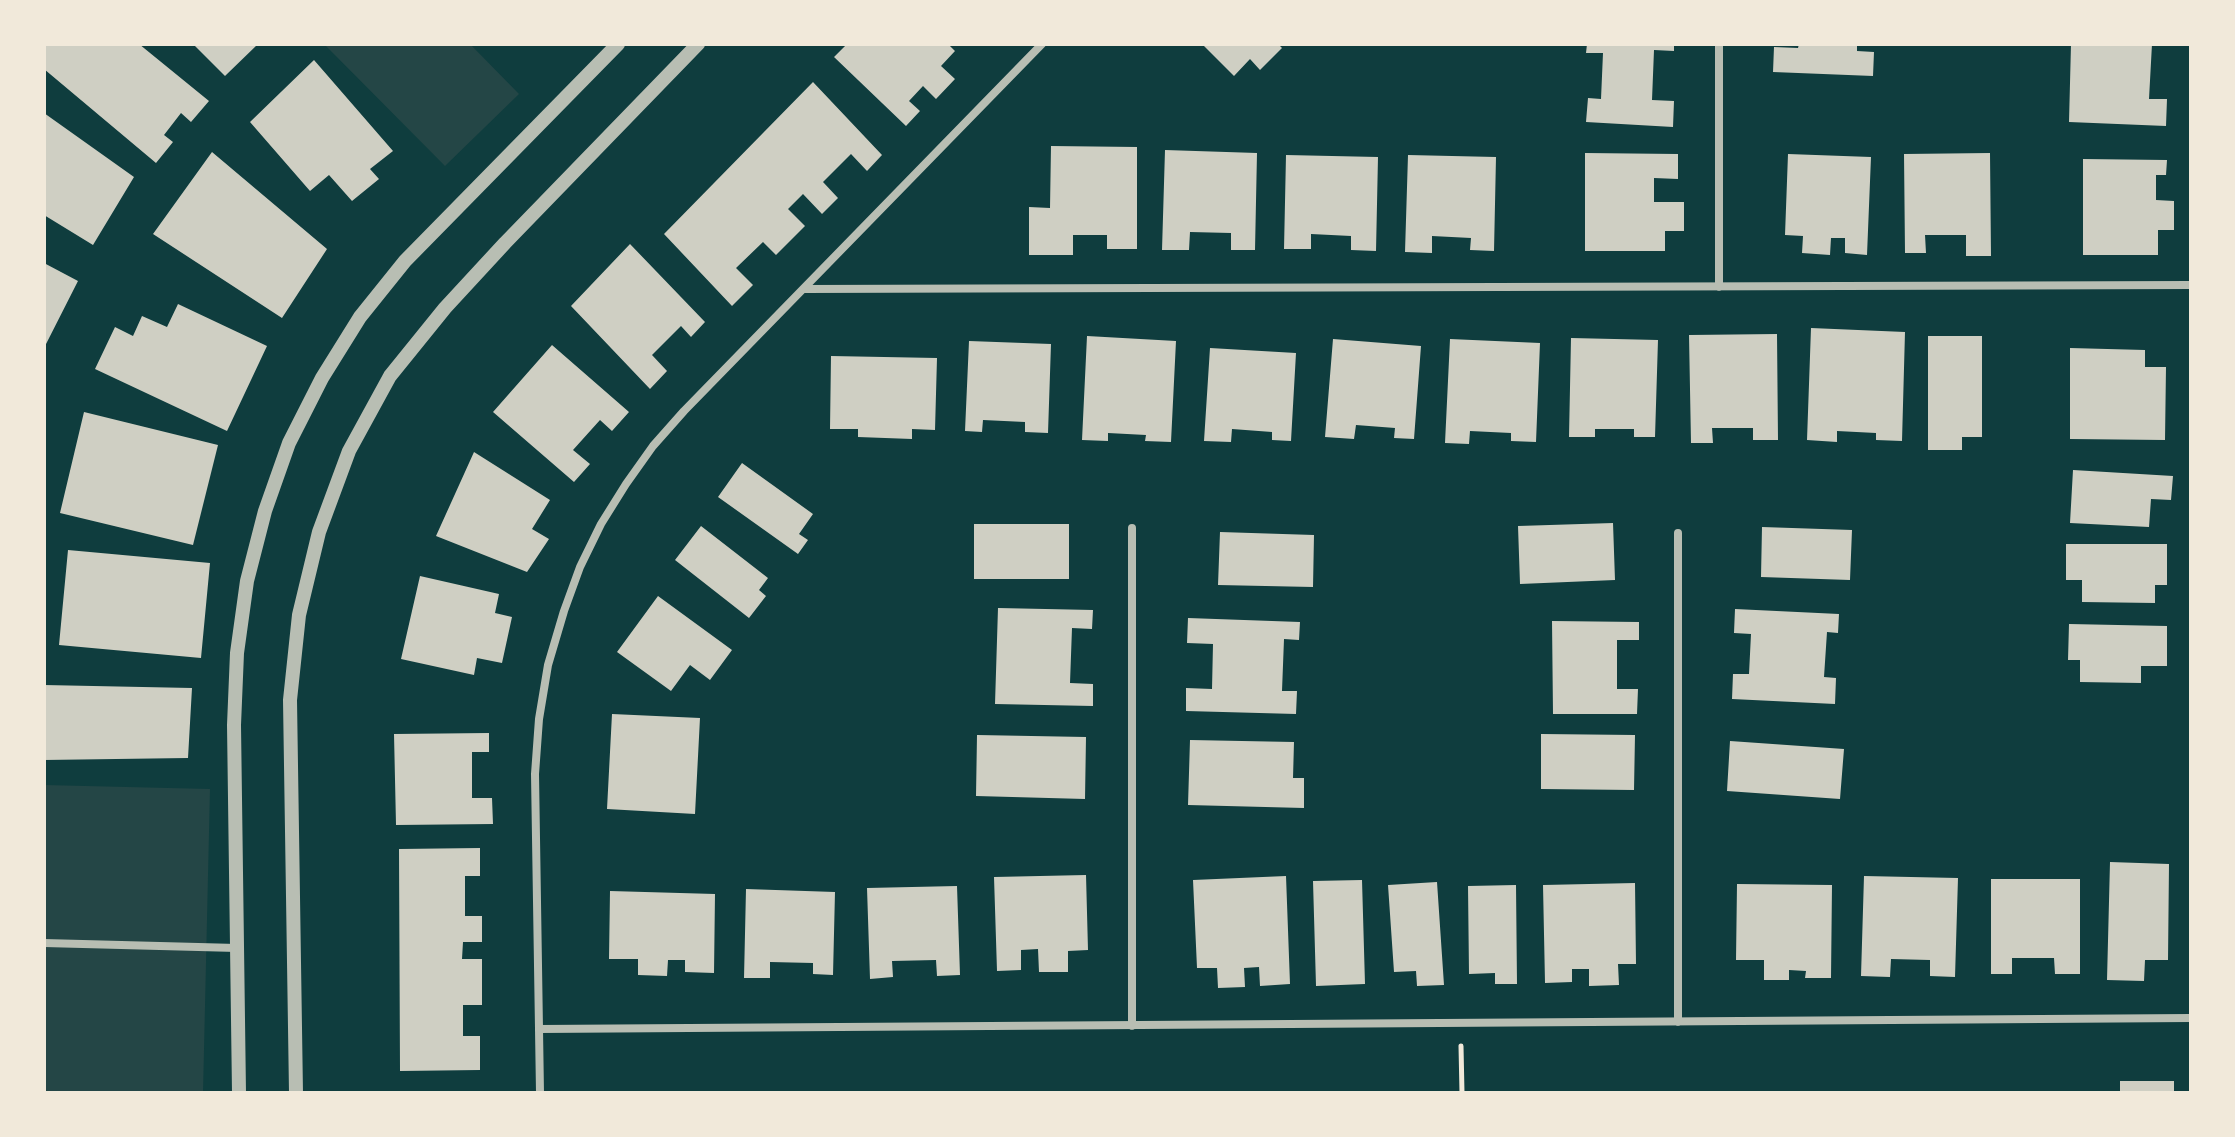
<!DOCTYPE html>
<style>
body{margin:0}
#map{position:relative;width:2235px;height:1137px;overflow:hidden;background:#0f3d3e;font-family:"Archivo Narrow",sans-serif}
canvas{display:block}
.frame{position:absolute;inset:0;border:46px solid #f1e9da;pointer-events:none}
</style>
<div id="map">
<canvas width="2235" height="1137"></canvas>
<div class="frame"></div>
</div>
<script>
const context = document.querySelector('canvas').getContext('2d');
context.lineJoin = 'round';
function fill(path, color) { context.fillStyle = color; context.fill(path, 'evenodd'); }
const shape = rows => new Path2D(rows.map(r => 'M' + r).join(''));
function stroke(path, color, width, dash) { context.strokeStyle = color; context.lineWidth = width; context.lineCap = dash ? 'butt' : 'round'; context.setLineDash(dash || []); context.stroke(path); }
const green = shape([
 [324,44,470,44,519,94,445,166],
 [44,785,210,789,203,1093,44,1093]
]);
const building = shape([
 [44,44,139,44,209,101,191,122,181,113,164,135,173,142,156,163,44,69],
 [193,44,258,44,225,76],
 [847,44,948,44,955,51,941,66,955,79,936,99,923,86,909,101,920,111,906,126,834,57],
 [1202,44,1278,44,1282,48,1260,70,1250,59,1234,76],
 [1587,44,1674,44,1674,51,1654,50,1652,100,1674,101,1673,127,1586,122,1588,98,1601,99,1603,53,1586,53],
 [1799,44,1857,44,1857,51,1874,52,1873,76,1773,72,1774,47,1798,48],
 [2071,44,2152,44,2149,99,2167,99,2166,126,2069,122],
 [314,60,393,151,370,169,379,179,352,201,329,175,310,191,250,122],
 [813,82,882,155,867,171,851,154,823,182,838,198,822,214,803,194,788,209,805,226,776,255,763,242,736,268,753,285,732,306,664,234],
 [44,113,134,177,93,245,44,215],
 [1051,146,1137,147,1137,249,1107,249,1107,235,1073,235,1073,255,1029,255,1029,207,1050,208],
 [1165,150,1257,153,1255,250,1231,250,1231,233,1190,232,1189,250,1162,250],
 [212,152,327,249,282,318,153,234],
 [1585,153,1678,154,1678,179,1654,178,1654,202,1684,202,1684,231,1665,231,1665,251,1585,251],
 [1990,153,1991,256,1966,256,1966,235,1925,235,1926,253,1905,253,1904,154],
 [1788,154,1871,157,1867,255,1845,253,1845,238,1831,238,1830,255,1802,253,1803,236,1785,235],
 [1286,155,1378,157,1376,251,1351,250,1351,236,1311,234,1311,249,1284,249],
 [1408,155,1496,157,1494,251,1470,250,1471,238,1432,236,1432,253,1405,252],
 [2083,159,2167,160,2166,175,2156,175,2156,200,2174,201,2174,230,2158,230,2158,255,2083,255],
 [630,244,705,322,691,337,681,326,652,355,667,371,650,389,571,306],
 [44,263,78,281,44,348],
 [178,304,267,346,227,431,95,369,115,327,133,336,142,316,167,327],
 [1811,328,1905,332,1902,441,1876,440,1876,433,1837,431,1837,442,1807,440],
 [1777,334,1778,440,1753,440,1753,428,1712,428,1713,443,1691,443,1689,335],
 [1087,336,1176,341,1171,442,1145,441,1146,435,1108,433,1108,441,1082,440],
 [1928,336,1982,336,1982,437,1962,437,1962,450,1928,450],
 [1571,338,1658,340,1655,437,1634,437,1634,429,1595,429,1595,437,1569,437],
 [1333,339,1421,346,1414,439,1394,438,1395,428,1356,425,1354,439,1325,437],
 [1450,339,1540,343,1536,442,1511,441,1511,433,1470,431,1469,444,1445,443],
 [969,341,1051,344,1048,433,1025,432,1025,422,983,420,982,432,965,431],
 [552,345,629,412,612,431,600,420,573,450,590,464,574,482,493,412],
 [1210,348,1296,353,1291,441,1272,440,1272,432,1232,429,1231,442,1204,441],
 [2070,348,2145,350,2145,367,2166,367,2165,440,2070,439],
 [831,356,937,358,935,430,912,429,912,439,858,437,858,429,830,429],
 [84,412,218,445,193,545,60,513],
 [474,452,550,500,532,529,549,539,527,572,436,536],
 [742,463,813,514,799,534,808,540,798,554,718,497],
 [2073,470,2173,476,2171,500,2151,499,2149,527,2070,523],
 [1613,523,1615,580,1520,584,1518,526],
 [974,524,1069,524,1069,579,974,579],
 [701,526,768,578,759,590,766,596,749,618,675,560],
 [1762,527,1852,530,1850,580,1761,577],
 [1220,532,1314,535,1313,587,1218,585],
 [2066,544,2167,544,2167,585,2155,585,2155,603,2082,602,2082,580,2066,580],
 [68,550,210,563,201,658,59,645],
 [420,576,499,594,495,613,512,617,502,663,477,658,474,675,401,659],
 [658,596,732,650,710,680,690,665,671,691,617,652],
 [998,608,1093,610,1092,629,1072,628,1070,683,1093,684,1093,706,995,704],
 [1735,609,1839,614,1838,633,1827,632,1824,677,1836,678,1835,704,1732,699,1733,674,1749,674,1751,634,1734,633],
 [1188,618,1300,622,1299,640,1284,639,1282,691,1297,691,1296,714,1186,711,1186,688,1212,689,1213,644,1187,643],
 [1552,621,1639,622,1639,640,1617,640,1617,689,1638,689,1637,714,1553,714],
 [2069,624,2167,626,2167,666,2141,666,2141,683,2080,682,2080,660,2068,660],
 [44,685,192,688,188,758,44,760],
 [612,714,700,718,695,814,607,809],
 [489,733,489,752,472,752,472,798,492,798,493,824,396,825,394,734],
 [1541,734,1635,735,1634,790,1541,789],
 [977,735,1086,737,1085,799,976,796],
 [1190,740,1294,742,1293,778,1304,778,1304,808,1188,805],
 [1730,741,1844,749,1840,799,1727,791],
 [480,848,480,876,465,876,465,916,482,916,482,942,463,942,462,959,482,959,482,1005,463,1005,463,1036,480,1036,480,1070,400,1071,399,849],
 [2110,862,2169,864,2168,960,2145,960,2144,981,2107,980],
 [1086,875,1088,950,1068,951,1068,972,1039,972,1038,949,1021,950,1021,970,997,971,994,877],
 [1286,876,1290,984,1260,986,1259,967,1244,968,1245,987,1218,988,1217,968,1197,968,1193,880],
 [1864,876,1958,878,1955,977,1930,976,1930,960,1891,959,1890,977,1861,976],
 [1991,879,2080,879,2080,974,2055,974,2054,958,2012,958,2012,974,1991,974],
 [1362,880,1365,984,1316,986,1313,881],
 [1437,882,1444,985,1417,986,1416,971,1394,972,1388,885],
 [1635,883,1636,964,1618,964,1619,985,1589,986,1589,969,1572,969,1572,982,1545,983,1543,885],
 [1737,884,1832,885,1831,978,1805,978,1806,971,1789,970,1789,980,1764,980,1764,960,1736,960],
 [1516,885,1517,984,1495,984,1495,973,1469,974,1468,886],
 [957,886,960,975,937,976,936,960,892,961,893,977,870,979,867,888],
 [746,889,835,892,833,975,813,974,813,963,770,962,770,978,744,978],
 [610,891,715,894,714,973,685,972,685,960,668,960,667,976,638,975,638,959,609,959],
 [2120,1081,2174,1081,2174,1093,2120,1093]
]);
const path = shape([
 [1461,1046,1462,1093]
]);
const minor = shape([
 [1719,44,1719,287],
 [804,289,2191,285],
 [44,943,237,948],
 [1678,1022,1678,533],
 [1132,1026,1132,528],
 [539,1029,2191,1018],
 [540,1093,535,774,539,719,548,665,564,611,580,567,601,524,626,484,653,446,684,411,1042,44]
]);
const tertiary = shape([
 [239,1093,234,725,237,653,247,581,265,511,289,443,322,378,360,317,405,261,618,44],
 [296,1093,290,700,299,615,319,532,349,451,390,376,445,308,505,243,698,44]
]);
fill(green, '#244646');
fill(building, '#cfcfc3');
stroke(path, '#f1e9da', 5);
stroke(minor, '#b8beb3', 8);
stroke(tertiary, '#b8beb3', 14);
</script>
